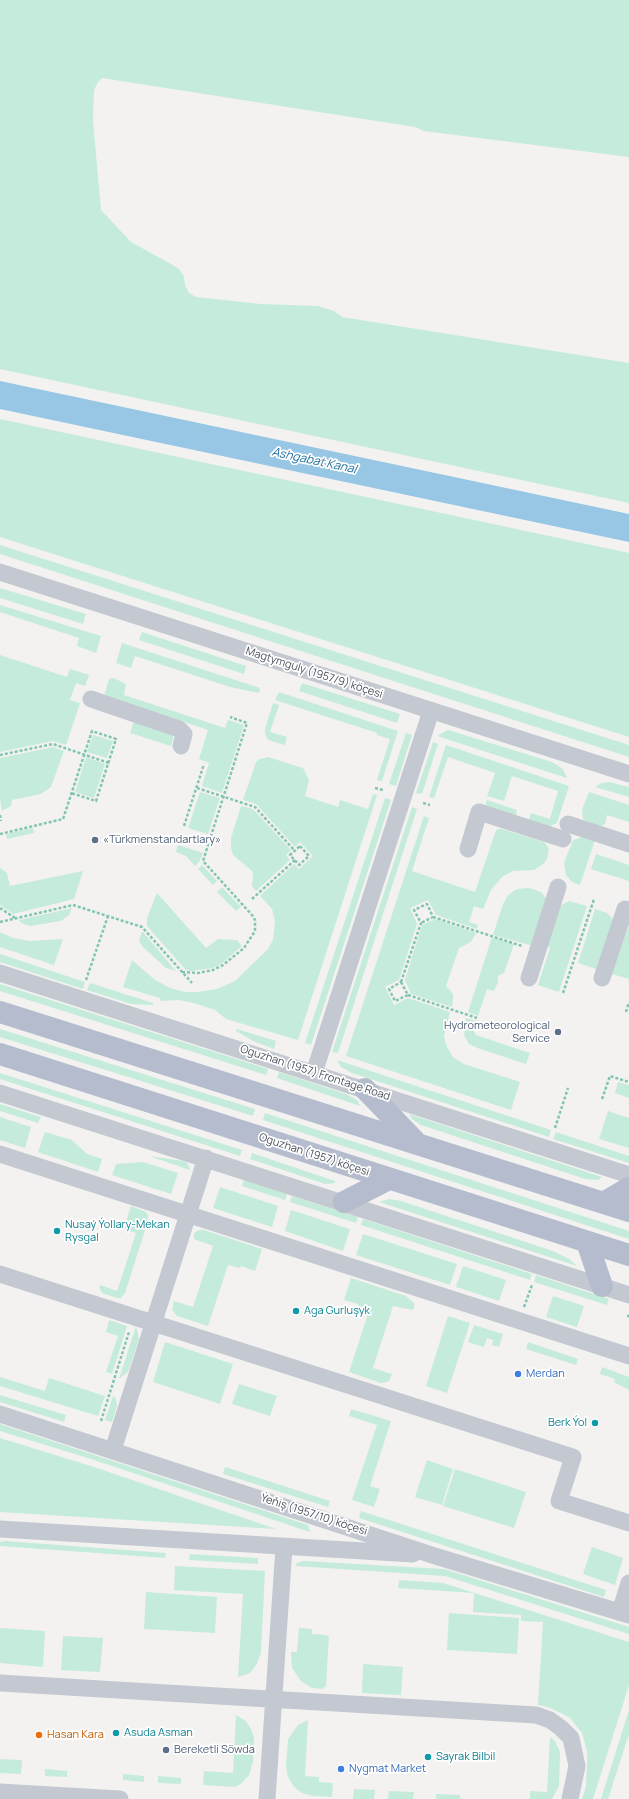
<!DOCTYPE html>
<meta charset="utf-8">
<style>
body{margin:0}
canvas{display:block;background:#f3f2f1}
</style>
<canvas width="629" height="1799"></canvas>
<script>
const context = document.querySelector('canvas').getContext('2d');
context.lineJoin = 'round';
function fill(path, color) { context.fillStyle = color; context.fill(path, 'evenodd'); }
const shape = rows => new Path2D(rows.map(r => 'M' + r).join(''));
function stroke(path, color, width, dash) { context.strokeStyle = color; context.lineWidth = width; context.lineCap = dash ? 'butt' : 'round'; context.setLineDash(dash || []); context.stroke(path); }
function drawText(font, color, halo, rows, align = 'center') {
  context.font = font + ' Manrope,sans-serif'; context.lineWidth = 3.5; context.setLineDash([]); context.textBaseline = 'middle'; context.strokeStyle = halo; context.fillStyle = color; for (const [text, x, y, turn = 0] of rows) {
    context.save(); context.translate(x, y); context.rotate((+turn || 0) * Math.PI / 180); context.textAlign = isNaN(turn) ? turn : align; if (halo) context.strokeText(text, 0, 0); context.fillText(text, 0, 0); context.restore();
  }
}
const green = shape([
 [0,0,629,0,629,157,424,131,415,127,102,78,98,82,94,90,93,121,101,210,131,242,178,268,184,276,185,285,189,293,196,297,261,304,318,306,334,311,342,317,629,363,629,503,0,369],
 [0,419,629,553,629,737,0,537],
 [0,545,629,745,629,757,0,554],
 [0,588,86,614,83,624,0,598],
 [0,605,101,636,96,653,77,646,79,638,0,612],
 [142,632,246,666,244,674,139,640],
 [122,643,260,688,259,693,230,687,135,656,131,668,116,663],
 [0,655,67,677,70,669,89,675,85,686,76,683,70,700,80,703,66,745,53,741,0,752],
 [114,678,126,684,124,695,225,728,228,720,244,725,222,793,202,786,209,763,199,759,208,730,104,696,109,679],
 [302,683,400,714,397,723,299,691],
 [279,692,398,731,382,781,377,780,390,739,377,735,377,733,275,700],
 [273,703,279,705,270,732,287,737,285,745,268,740,265,734,265,729],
 [134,721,173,735,173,739,171,746,130,733],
 [448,730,552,762,563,769,567,778,437,736],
 [406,733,412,735,396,786,389,784],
 [93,735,113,741,107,758,87,752],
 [433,742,438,744,422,794,416,793],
 [446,745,569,786,557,823,550,826,529,820,531,813,550,819,558,791,512,776,504,801,487,796,495,773,448,757,434,798,429,797],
 [53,747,64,751,51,787,41,794,12,800,11,806,2,811,0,799,0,758],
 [86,757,105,764,94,798,75,792],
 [268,757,303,768,309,780,305,796,338,807,340,800,368,809,373,794,377,795,298,1040,226,1019,215,1010,194,1003,179,1000,160,1001,160,998,123,987,132,960,155,980,170,988,185,992,198,992,217,989,235,981,268,949,273,940,275,921,272,909,260,896,294,864,299,869,313,856,300,842,295,847,256,804,243,800,256,762,259,759],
 [609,782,629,787,629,797,595,787,602,783],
 [200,792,220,798,208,834,188,828],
 [589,792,629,805,629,822,607,815,605,824,601,826,588,822,583,819,582,810],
 [385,798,391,800,311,1045,305,1043],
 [487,800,517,810,516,816,485,806],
 [241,806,253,809,291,850,286,855,290,860,256,891,252,886,253,872,233,855,231,848,231,838],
 [412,807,417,809,338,1053,332,1052],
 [424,816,429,818,412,871,475,892,495,833,497,829,502,829,544,842,549,848,547,859,543,864,534,870,513,871,502,877,491,890,483,909,474,906,469,922,478,925,477,929,436,915,428,900,410,908,417,924,399,980,385,987,394,1005,408,998,450,1012,444,1037,447,1047,453,1057,464,1064,520,1082,511,1110,346,1056],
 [33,828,34,833,7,839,6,834],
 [583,837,595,840,580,885,572,882,566,875,564,863,573,840],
 [178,845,203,853,199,862,195,866,186,856,176,852],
 [596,854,629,865,629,881,591,869],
 [202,865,217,881,213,885,198,869],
 [0,868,7,873,10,886,83,871,74,899,13,914,0,905],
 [222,887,241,907,236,911,217,892],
 [529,888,541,892,546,898,533,946,493,935,503,904,508,895,517,889],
 [157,893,206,948,218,939,237,940,242,946,221,964,213,968,191,971,186,970,147,926,147,918],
 [569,901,587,906,559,992,538,985,550,948,546,946,560,906],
 [72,908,69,915,61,921,30,926,21,923,19,920],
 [595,909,607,913,613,919,599,970,578,963],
 [435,919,476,933,471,942,459,948,446,986,453,994,453,1000,452,1007,411,994,405,980,422,925],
 [629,925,629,979,612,974],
 [142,931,176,971,166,968,143,947,139,941],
 [0,932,13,938,30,941,63,939,54,965,0,947],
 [492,937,514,944,504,973,498,976,498,982,494,991,487,989,478,1016,468,1012],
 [0,954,85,982,83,989,0,962],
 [90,983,153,1003,153,1005,131,1004,87,990],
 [0,984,268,1069,266,1075,0,991],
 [466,1018,476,1021,473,1030,476,1035,530,1053,526,1064,480,1049,469,1044,464,1035],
 [0,1029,255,1109,253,1116,0,1037],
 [237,1029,276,1041,274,1049,255,1042,236,1031],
 [337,1060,551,1130,549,1137,352,1073,341,1067],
 [279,1072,346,1094,357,1100,360,1106,277,1078],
 [0,1073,242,1150,240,1156,0,1079],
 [618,1082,629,1085,629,1098,615,1093],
 [0,1104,41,1117,38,1123,0,1111],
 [608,1111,629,1118,629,1148,599,1139],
 [265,1113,629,1231,629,1239,263,1120],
 [409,1114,602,1177,598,1180,585,1179,421,1125,412,1119],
 [0,1117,31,1127,25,1148,0,1140],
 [45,1132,72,1140,87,1154,102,1159,98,1172,38,1152],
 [556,1132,629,1156,629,1163,553,1139],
 [252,1153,335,1181,335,1183,325,1184,250,1159],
 [149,1156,184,1161,188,1164,190,1170],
 [143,1162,178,1173,171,1194,112,1175,116,1164],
 [244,1180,287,1194,285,1200,242,1186],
 [220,1187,278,1206,272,1227,213,1208],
 [292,1196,358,1217,356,1223,290,1202],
 [389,1199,401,1201,553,1251,569,1259,577,1266,379,1202],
 [131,1206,146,1212,148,1216,148,1221,125,1293,121,1298,117,1298,102,1293,99,1287,100,1285,117,1291,136,1233,124,1229],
 [291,1210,350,1229,343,1251,285,1231],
 [363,1219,532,1274,530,1280,361,1225],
 [199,1230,204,1230,262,1249,255,1271,241,1266,240,1268,228,1265,208,1326,177,1316,172,1310,174,1301,193,1307,213,1246,194,1239,194,1233],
 [363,1234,457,1264,450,1285,356,1255],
 [463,1266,506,1280,499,1301,456,1287],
 [536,1275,609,1299,607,1305,534,1282],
 [351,1278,406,1296,414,1303,414,1308,412,1310,393,1306,373,1368,392,1374,389,1381,386,1382,381,1383,349,1372,369,1311,358,1307,358,1304,344,1300],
 [553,1296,584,1306,577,1327,546,1317],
 [448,1316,470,1323,447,1393,426,1386],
 [109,1320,127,1326,112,1374,106,1372,118,1336,106,1332],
 [474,1325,503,1334,499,1347,492,1345,493,1340,487,1338,484,1347,468,1342],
 [136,1326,139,1339,128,1372,119,1379],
 [165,1342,233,1364,220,1404,153,1382],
 [528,1342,578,1359,576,1365,526,1349],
 [602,1367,629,1377,629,1390,614,1382,615,1379,600,1374],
 [0,1377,45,1391,49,1378,105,1396,98,1416,0,1386],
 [239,1384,277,1396,270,1416,232,1404],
 [0,1395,66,1415,64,1422,0,1402],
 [113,1396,116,1399,117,1406,112,1422,105,1420],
 [351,1409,391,1421,370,1486,380,1489,374,1507,352,1500,377,1425,349,1416],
 [0,1424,308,1525,310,1532,91,1459,0,1431],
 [0,1438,91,1466,276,1529,0,1512],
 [427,1460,453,1469,442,1505,415,1497],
 [225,1467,330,1501,328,1507,223,1474],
 [455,1469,526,1492,514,1528,443,1506],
 [361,1511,606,1590,604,1597,359,1518],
 [5,1541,166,1553,165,1558,0,1546,0,1542],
 [592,1547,623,1558,615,1585,583,1574],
 [190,1554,258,1558,258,1564,189,1560],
 [304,1561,444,1569,629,1627,629,1634,445,1576,295,1566,297,1563],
 [175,1566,265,1571,261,1652,257,1664,250,1673,238,1677,243,1594,174,1590],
 [399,1580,443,1583,629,1642,629,1685,593,1799,582,1799,586,1786,587,1765,587,1751,582,1733,570,1718,561,1713,547,1707,538,1705,543,1622,521,1621,521,1615,473,1612,474,1593,398,1588],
 [146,1592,217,1597,215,1633,144,1629],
 [449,1613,519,1618,517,1654,447,1650],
 [0,1628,45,1631,43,1667,0,1663],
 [299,1628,312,1629,312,1634,326,1635,329,1637,326,1686,322,1689,312,1688,301,1681,292,1668,291,1652,297,1652],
 [63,1636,103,1638,100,1672,61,1670],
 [363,1664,403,1667,401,1695,362,1693],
 [629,1710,629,1734,608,1799,601,1799],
 [236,1715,246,1721,251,1729,254,1737,253,1762,249,1775,242,1783,235,1787,203,1785,204,1771,233,1773],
 [308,1720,305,1776,319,1777,319,1782,333,1783,332,1797,313,1796,302,1793,294,1787,288,1777,286,1767,288,1739,298,1725],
 [550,1737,555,1741,560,1752,559,1786,552,1799,530,1799,530,1791,547,1792],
 [0,1759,22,1760,21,1774,0,1773],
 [45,1769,67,1771,67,1777,45,1776],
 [123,1774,144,1776,144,1782,123,1780],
 [158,1776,181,1778,181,1784,158,1783],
 [354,1789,375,1790,374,1799,353,1799],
 [389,1791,414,1792,413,1799,388,1799],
 [436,1794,460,1795,460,1799,436,1799]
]);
const water = shape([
 [0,381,629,514,629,542,0,409]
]);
const path = shape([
 [0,755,53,744,109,763],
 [197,788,255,807,295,851],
 [375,788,383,790],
 [423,803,430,805],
 [0,815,1,821],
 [184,826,204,764],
 [0,834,63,819,92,731,116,739,96,801,71,793],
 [300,846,309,856,299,865,290,855,300,846],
 [252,899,295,860],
 [0,908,15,918],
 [433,917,522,946],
 [0,922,73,905,142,927,192,983],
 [182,972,198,973,213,970,223,965,244,948,255,931,255,920,252,915,203,861,247,723,230,717],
 [86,980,108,916],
 [401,982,421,923,414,910,427,904,433,917,421,923],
 [401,982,408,995,395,1001,389,989,401,982],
 [563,993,594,899],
 [408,995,477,1018],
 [626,1012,629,1002],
 [602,1099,610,1076,629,1082],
 [555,1128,568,1088],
 [524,1307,532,1285],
 [627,1316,629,1316],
 [101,1421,129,1332]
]);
const minor = shape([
 [0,572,629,774],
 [91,699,179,729,184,734,181,746],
 [568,824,629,844],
 [468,849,479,812,563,839],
 [0,973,629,1175],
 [529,978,558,887],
 [602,978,625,909],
 [314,1073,431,711],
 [0,1093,629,1295],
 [0,1154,629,1356],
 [0,1274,573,1457,559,1501,629,1523],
 [0,1414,435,1556,629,1615],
 [113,1450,206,1158],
 [0,1529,413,1554],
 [620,1612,629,1583],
 [0,1683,536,1715,550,1720,561,1728,571,1738,577,1766,570,1799],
 [0,1792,120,1799],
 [267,1799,284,1547]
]);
const major = shape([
 [0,1012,629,1211],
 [0,1054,629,1255],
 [365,1089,415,1141],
 [344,1202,389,1179],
 [603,1203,629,1188],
 [587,1242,602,1286]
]);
const markers = [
 [95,840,4,"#5c6f8a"],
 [558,1032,4,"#5c6f8a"],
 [57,1231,4,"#0f9aa8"],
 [296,1311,4,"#0f9aa8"],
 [518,1374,4,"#3f7fe0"],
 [595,1423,4,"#0f9aa8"],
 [116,1733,4,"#0f9aa8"],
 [39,1735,4,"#e8710a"],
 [166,1750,4,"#5c6f8a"],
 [428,1757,4,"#0f9aa8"],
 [341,1769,4,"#3f7fe0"]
];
const streetNames = [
 ["Magtymguly (1957/9) köçesi",314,673,18],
 ["Oguzhan (1957) Frontage Road",315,1073,18],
 ["Oguzhan (1957) köçesi",314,1155,18],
 ["Ýeňiş (1957/10) köçesi",314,1515,18]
];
const serviceNames = [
 ["«Türkmenstandartlary»",103,840],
 ["Hydrometeorological",550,1026,"right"],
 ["Service",550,1039,"right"],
 ["Bereketli Söwda",174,1750]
];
const cultureNames = [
 ["Nusaý Ýollary-Mekan",65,1225],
 ["Rysgal",65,1238],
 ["Aga Gurluşyk",304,1311],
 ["Berk Ýol",587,1423,"right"],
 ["Asuda Asman",124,1733],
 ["Sayrak Bilbil",436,1757]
];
const shopNames = [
 ["Merdan",526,1374],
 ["Nygmat Market",349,1769]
];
const foodNames = [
 ["Hasan Kara",47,1735]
];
const waterNames = [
 ["Ashgabat Kanal",314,461,12]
];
fill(green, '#c5ebdb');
fill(water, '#97c7e4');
stroke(path, '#81c6b0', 2.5, [3, 2]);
stroke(minor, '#c4c9d1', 17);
stroke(major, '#b4bccd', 22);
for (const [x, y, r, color] of markers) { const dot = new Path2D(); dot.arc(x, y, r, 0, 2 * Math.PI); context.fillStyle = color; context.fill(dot); stroke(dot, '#fff', 1.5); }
drawText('11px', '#4b515d', '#fff', streetNames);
drawText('11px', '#4e5e75', '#fff', serviceNames, 'left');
drawText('11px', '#0d838f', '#fff', cultureNames, 'left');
drawText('11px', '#366cbe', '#fff', shopNames, 'left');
drawText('11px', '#c56008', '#fff', foodNames, 'left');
drawText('italic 12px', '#1c6d9f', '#fff', waterNames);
</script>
